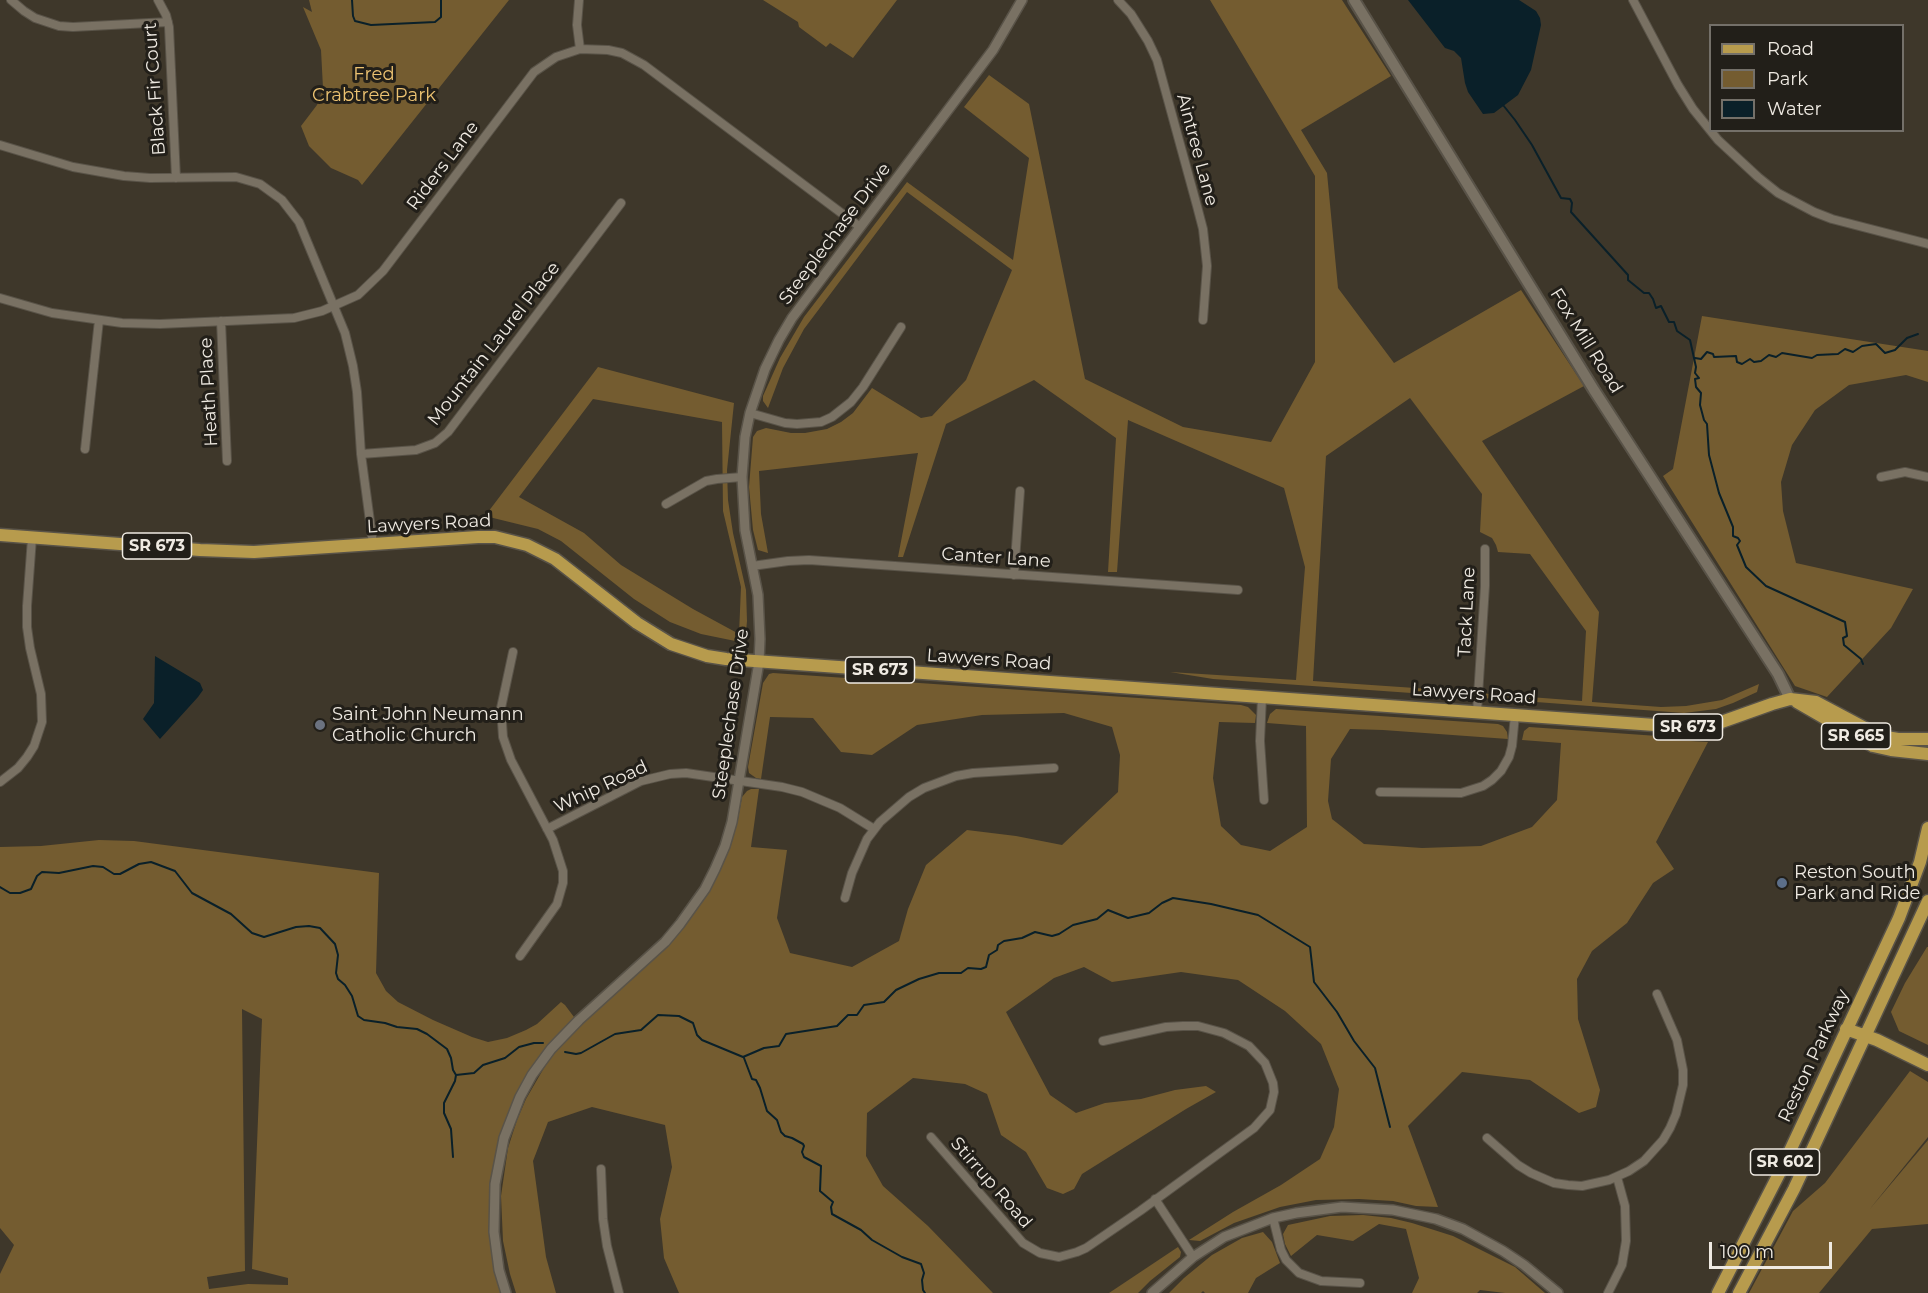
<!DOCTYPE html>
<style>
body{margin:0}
#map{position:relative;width:1928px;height:1293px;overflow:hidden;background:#3e372a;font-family:Montserrat,sans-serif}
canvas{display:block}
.legend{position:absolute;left:1709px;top:24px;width:195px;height:108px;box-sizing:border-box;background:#221f19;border:2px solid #747069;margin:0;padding:8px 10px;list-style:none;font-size:18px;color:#efeae2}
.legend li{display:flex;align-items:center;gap:12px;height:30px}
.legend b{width:30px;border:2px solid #747069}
.scale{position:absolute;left:1709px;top:1242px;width:123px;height:27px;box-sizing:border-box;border:3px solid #efeae2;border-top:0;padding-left:8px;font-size:18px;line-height:21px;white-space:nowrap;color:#efeae2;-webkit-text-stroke:4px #221f19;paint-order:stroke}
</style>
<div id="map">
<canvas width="1928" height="1293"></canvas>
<ul class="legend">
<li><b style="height:8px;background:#b79b4d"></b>Road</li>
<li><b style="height:16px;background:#745c30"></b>Park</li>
<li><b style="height:16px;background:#0a2029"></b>Water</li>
</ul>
<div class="scale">100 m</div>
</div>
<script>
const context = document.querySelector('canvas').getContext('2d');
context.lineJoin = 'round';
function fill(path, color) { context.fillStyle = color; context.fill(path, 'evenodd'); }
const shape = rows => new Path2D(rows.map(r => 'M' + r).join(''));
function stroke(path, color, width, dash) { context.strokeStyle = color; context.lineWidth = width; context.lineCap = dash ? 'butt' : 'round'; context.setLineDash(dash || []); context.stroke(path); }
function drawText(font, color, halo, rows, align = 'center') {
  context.font = font + ' Montserrat,sans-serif'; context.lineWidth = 6; context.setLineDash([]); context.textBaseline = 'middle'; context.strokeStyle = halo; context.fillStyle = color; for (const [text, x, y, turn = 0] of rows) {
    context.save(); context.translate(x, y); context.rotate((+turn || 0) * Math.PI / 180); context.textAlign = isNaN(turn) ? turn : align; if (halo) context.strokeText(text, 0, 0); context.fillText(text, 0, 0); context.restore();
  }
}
const green = shape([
 [309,0,509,0,362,185,358,180,331,168,309,146,301,126,317,105,323,88,321,50,303,7,312,12],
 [763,0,897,0,853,58,830,43,826,47,799,27,798,22],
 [1210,0,1342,0,1391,76,1301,130,1327,173,1338,288,1394,363,1521,290,1584,386,1482,441,1599,612,1592,702,1661,707,1686,706,1722,700,1759,684,1757,692,1733,703,1716,709,1684,713,1482,698,1478,693,1582,701,1586,631,1530,554,1498,552,1496,545,1492,538,1480,532,1482,494,1410,398,1326,456,1313,681,1459,691,1454,696,1213,679,1170,672,1296,680,1305,567,1284,488,1128,420,1117,572,1108,572,1116,438,1034,380,946,424,903,557,898,557,918,453,759,471,761,514,768,553,758,550,753,530,749,487,753,437,757,431,766,428,791,433,805,433,827,429,841,422,853,413,872,388,921,418,932,416,966,380,1012,270,907,192,804,329,783,368,768,408,763,401,763,396,780,358,804,317,907,182,1013,260,1029,158,964,107,989,75,1029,104,1085,379,1183,427,1271,442,1315,362,1315,176],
 [1702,316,1928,351,1928,382,1906,375,1849,385,1815,410,1792,445,1781,482,1783,511,1796,563,1913,589,1891,628,1827,697,1795,686,1663,476,1673,469],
 [598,367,734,403,727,470,728,500,733,533,746,590,747,621,745,643,701,634,670,622,634,599,561,541,538,529,485,516],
 [593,399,722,422,723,511,741,587,739,634,693,609,621,565,584,533,519,497],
 [773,673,1241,705,1248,707,1256,715,1255,723,1219,722,1213,778,1221,826,1241,845,1270,851,1307,827,1306,726,1267,723,1270,714,1276,709,1498,724,1503,726,1507,732,1508,739,1383,730,1350,729,1331,759,1328,801,1332,819,1364,844,1422,848,1481,846,1532,827,1557,800,1561,743,1522,740,1524,731,1529,727,1672,737,1673,740,1708,742,1656,842,1674,869,1653,883,1627,923,1592,951,1577,979,1578,1019,1600,1090,1596,1107,1579,1113,1530,1080,1462,1072,1408,1126,1438,1207,1416,1206,1393,1201,1359,1199,1316,1200,1280,1207,1234,1223,1200,1241,1189,1240,1233,1212,1281,1185,1320,1159,1334,1127,1339,1089,1321,1044,1285,1011,1238,980,1181,972,1112,982,1084,967,1054,978,1006,1012,1050,1095,1076,1113,1105,1103,1141,1099,1175,1090,1206,1086,1216,1092,1186,1109,1082,1174,1074,1189,1063,1194,1047,1188,1026,1152,1001,1135,987,1094,965,1084,913,1078,867,1113,866,1156,883,1186,928,1226,993,1293,679,1293,664,1258,660,1219,672,1167,665,1125,592,1107,548,1122,533,1161,546,1257,556,1293,516,1293,510,1274,503,1241,501,1196,508,1148,517,1120,526,1099,548,1061,562,1044,583,1023,659,954,692,915,706,893,726,854,738,819,742,797,747,791,751,789,759,789,751,847,787,850,777,918,790,953,852,967,899,941,908,909,926,865,967,830,1016,836,1062,845,1118,792,1120,755,1112,727,1064,713,982,715,917,725,872,755,841,752,813,718,770,717,761,779,756,778,749,773,748,767,763,683,769,674],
 [99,840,134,841,379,873,376,973,386,991,398,1002,433,1020,472,1037,488,1042,507,1038,526,1030,537,1024,561,1002,565,1005,574,1017,511,1117,493,1208,506,1293,0,1293,0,1274,14,1245,0,1228,0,847,41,846],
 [242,1009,262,1019,252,1269,288,1278,288,1285,248,1284,209,1289,207,1277,245,1271],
 [1927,947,1928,947,1928,1045,1899,1031,1891,1012,1905,983],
 [1910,1071,1928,1082,1928,1137,1869,1210,1928,1140,1928,1224,1872,1229,1819,1293,1749,1293,1793,1211,1825,1183],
 [1363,1215,1391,1218,1412,1223,1453,1236,1515,1267,1545,1293,1505,1293,1480,1290,1477,1293,1412,1293,1419,1278,1406,1229,1379,1224,1353,1241,1317,1235,1291,1256,1285,1244,1283,1234,1288,1225,1330,1216],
 [1263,1232,1272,1242,1280,1263,1256,1278,1248,1293,1205,1293,1203,1291,1201,1293,1169,1293,1184,1278,1212,1255,1242,1238],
 [1178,1247,1181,1252,1180,1257,1150,1281,1138,1293,1109,1293]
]);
const water = shape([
 [1408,0,1519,0,1536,11,1540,18,1541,25,1531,70,1518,95,1494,113,1483,114,1468,92,1465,83,1461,58,1454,51,1445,48],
 [155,656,200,683,203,690,198,697,160,739,143,719,154,703]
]);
const stream = shape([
 [352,0,353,16,355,21,371,25,435,22,441,17,441,0],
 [1503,105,1515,120,1532,145,1561,198,1570,199,1572,203,1571,212,1628,275,1628,280,1644,293,1649,293,1653,299,1656,308,1661,306,1669,322,1674,322,1677,331,1690,340,1696,367,1695,373,1699,378,1695,379,1696,387,1701,393,1700,405,1704,420,1707,424,1709,455,1719,493,1733,527,1733,536,1738,538,1740,541,1737,545,1746,567,1766,586,1845,622,1847,636,1843,638,1844,645,1861,659,1863,664],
 [1695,358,1701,359,1707,352,1713,354,1714,357,1736,356,1737,362,1742,364,1750,359,1754,362,1761,361,1769,355,1776,357,1782,353,1812,358,1817,355,1838,354,1845,349,1853,352,1862,346,1876,344,1885,353,1895,350,1907,338,1918,334],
 [0,887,10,893,20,893,31,889,37,876,42,872,59,873,93,866,103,867,114,874,120,874,139,864,151,862,175,871,192,893,231,914,252,933,264,937,296,927,309,926,320,928,335,944,338,955,336,973,338,979,345,985,352,996,358,1016,364,1020,385,1023,397,1027,417,1029,427,1034,447,1049,451,1058,453,1070,456,1075],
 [565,1052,576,1054,581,1053,615,1034,641,1030,658,1015,679,1016,693,1023,697,1035,702,1040,743,1057,764,1048,779,1046,786,1034,837,1026,848,1015,857,1015,864,1005,884,1002,896,990,919,979,939,973,961,973,968,968,981,969,986,967,989,955,997,950,998,945,1004,941,1022,938,1035,932,1052,936,1059,934,1073,925,1097,919,1108,910,1128,918,1149,913,1162,903,1173,898,1211,904,1258,915,1310,947,1314,982,1337,1012,1354,1041,1375,1068,1390,1127],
 [744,1058,752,1079,756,1080,760,1088,767,1111,777,1120,781,1132,785,1136,792,1138,803,1144,804,1146,802,1152,804,1157,821,1166,820,1191,833,1202,831,1207,832,1214,861,1230,872,1240,902,1257,921,1264,924,1273,922,1280,923,1290,925,1293],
 [456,1075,474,1073,483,1065,505,1058,519,1047,534,1043,543,1043],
 [453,1157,451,1129,444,1113,444,1103,455,1081,456,1075]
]);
const minor = shape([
 [11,0,24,11,35,18,59,26,73,27,168,22],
 [158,0,166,15,169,27,176,178],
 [579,0,577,25,580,49],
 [1118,0,1131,14,1148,41,1157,60,1197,206,1203,229,1207,266,1203,320],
 [1633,0,1678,85,1693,109,1718,140,1758,177,1778,193,1814,212,1832,219,1928,244],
 [0,145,73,167,124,176,150,178,236,177,260,184,282,200,299,222,345,333,353,366,357,392,361,454,373,544],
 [0,298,52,313,122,323,160,324,294,318,322,311,358,295,383,271,534,72,556,57,580,49,608,50,622,53,644,65,860,227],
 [221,321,227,461],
 [750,413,785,423,797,424,821,422,832,417,851,402,863,387,901,327],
 [85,449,99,320],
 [361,454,416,450,435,443,448,432,621,203],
 [1881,477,1905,472,1928,477],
 [666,504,706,481,717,479,742,477],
 [752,566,788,561,809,560,1238,590],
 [1014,575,1020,491],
 [513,652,501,708,503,737,511,760,553,840,563,871,563,883,557,904,520,956],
 [1262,697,1260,741,1264,800],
 [1477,712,1485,586,1485,549],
 [0,782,18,768,27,757,34,746,42,722,41,694,30,648,27,627,27,606,32,538],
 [1380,792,1461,793,1483,786,1492,780,1501,771,1509,757,1512,746,1515,715],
 [547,829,641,781,670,774,686,773,782,787,802,792,840,808,874,829],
 [845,898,852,873,867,839,880,822,909,797,924,788,956,776,973,773,1054,768],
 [931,1137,1023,1243,1040,1253,1059,1257,1077,1252,1086,1248,1140,1211,1254,1128,1270,1110,1274,1092,1273,1083,1265,1063,1249,1046,1224,1033,1198,1026,1183,1026,1166,1027,1103,1041],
 [1487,1138,1518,1165,1531,1173,1554,1183,1568,1185,1582,1186,1609,1180,1629,1171,1644,1161,1663,1140,1670,1128,1676,1114,1683,1085,1683,1070,1677,1040,1657,994],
 [601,1169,603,1219,607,1246,619,1293],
 [1155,1199,1193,1257],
 [1273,1218,1281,1250,1286,1260,1299,1273,1321,1281,1360,1283],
 [1608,1293,1622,1265,1626,1241,1625,1206,1617,1177]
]);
const tertiary = shape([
 [506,1293,499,1270,494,1232,495,1184,504,1138,520,1097,532,1075,551,1049,579,1020,665,942,680,924,705,889,715,869,725,846,732,822,759,662,760,639,758,595,745,530,742,477,745,437,750,413,765,369,779,340,792,318,993,50,1022,0],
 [1152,1293,1193,1257,1224,1237,1273,1218,1296,1213,1342,1207,1393,1210,1436,1219,1463,1229,1503,1251,1524,1265,1558,1293]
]);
const secondary = shape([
 [1354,0,1594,390,1778,674,1790,699]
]);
const primary = shape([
 [0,535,200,550,254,552,478,537,495,537,527,545,555,559,637,623,671,644,707,656,726,659,1683,727,1713,725,1772,704,1790,699,1816,702,1880,736,1898,739,1928,739],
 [1797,702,1873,746,1891,750,1928,754],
 [1846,1029,1877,1040,1928,1065],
 [1718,1293,1781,1170,1899,918,1920,862,1928,828],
 [1739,1293,1794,1189,1928,901]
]);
const markers = [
 [320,725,6,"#6b7280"],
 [1782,883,6,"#5c6f8a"]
];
const shields = [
 [157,546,69],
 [880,670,69],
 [1688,727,69],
 [1856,736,69],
 [1785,1162,69]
];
const shieldNames = [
 ["SR 673",157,546],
 ["SR 673",880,670],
 ["SR 673",1688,727],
 ["SR 665",1856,736],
 ["SR 602",1785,1162]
];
const parkNames = [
 ["Fred",374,75],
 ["Crabtree Park",374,96]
];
const streetNames = [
 ["Black Fir Court",155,89,-94],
 ["Aintree Lane",1197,150,75],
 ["Riders Lane",443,166,-53],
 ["Steeplechase Drive",835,234,-53],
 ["Fox Mill Road",1586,341,58],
 ["Mountain Laurel Place",494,344,-52],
 ["Heath Place",209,392,-93],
 ["Lawyers Road",429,524,-3],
 ["Canter Lane",996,558,4],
 ["Tack Lane",1467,612,-87],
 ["Lawyers Road",989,660,4],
 ["Lawyers Road",1474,694,4],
 ["Steeplechase Drive",731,714,-82],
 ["Whip Road",601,787,-25],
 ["Reston Parkway",1814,1056,-65],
 ["Stirrup Road",991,1183,49]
];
const poiNames = [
 ["Saint John Neumann",332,715],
 ["Catholic Church",332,736],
 ["Reston South",1794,873],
 ["Park and Ride",1794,894]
];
fill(green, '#745c30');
fill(water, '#0a2029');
stroke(stream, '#0a2029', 2);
stroke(minor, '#595348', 10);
stroke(tertiary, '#595348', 12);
stroke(secondary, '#595348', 14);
stroke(primary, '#595348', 15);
stroke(minor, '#797163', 8);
stroke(tertiary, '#797163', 9);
stroke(secondary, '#797163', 10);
stroke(primary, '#b79b4d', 12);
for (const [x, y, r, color] of markers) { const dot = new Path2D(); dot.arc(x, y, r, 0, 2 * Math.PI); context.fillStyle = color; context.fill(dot); stroke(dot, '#221f19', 2); }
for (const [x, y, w] of shields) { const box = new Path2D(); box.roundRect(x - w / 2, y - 13, w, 26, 4.5); context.fillStyle = '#221f19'; context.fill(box); stroke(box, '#efeae2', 1.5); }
drawText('bold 16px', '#efeae2', null, shieldNames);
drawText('18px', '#ecc271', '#221f19', parkNames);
drawText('18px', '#efeae2', '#221f19', streetNames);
drawText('18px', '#efeae2', '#221f19', poiNames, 'left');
</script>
